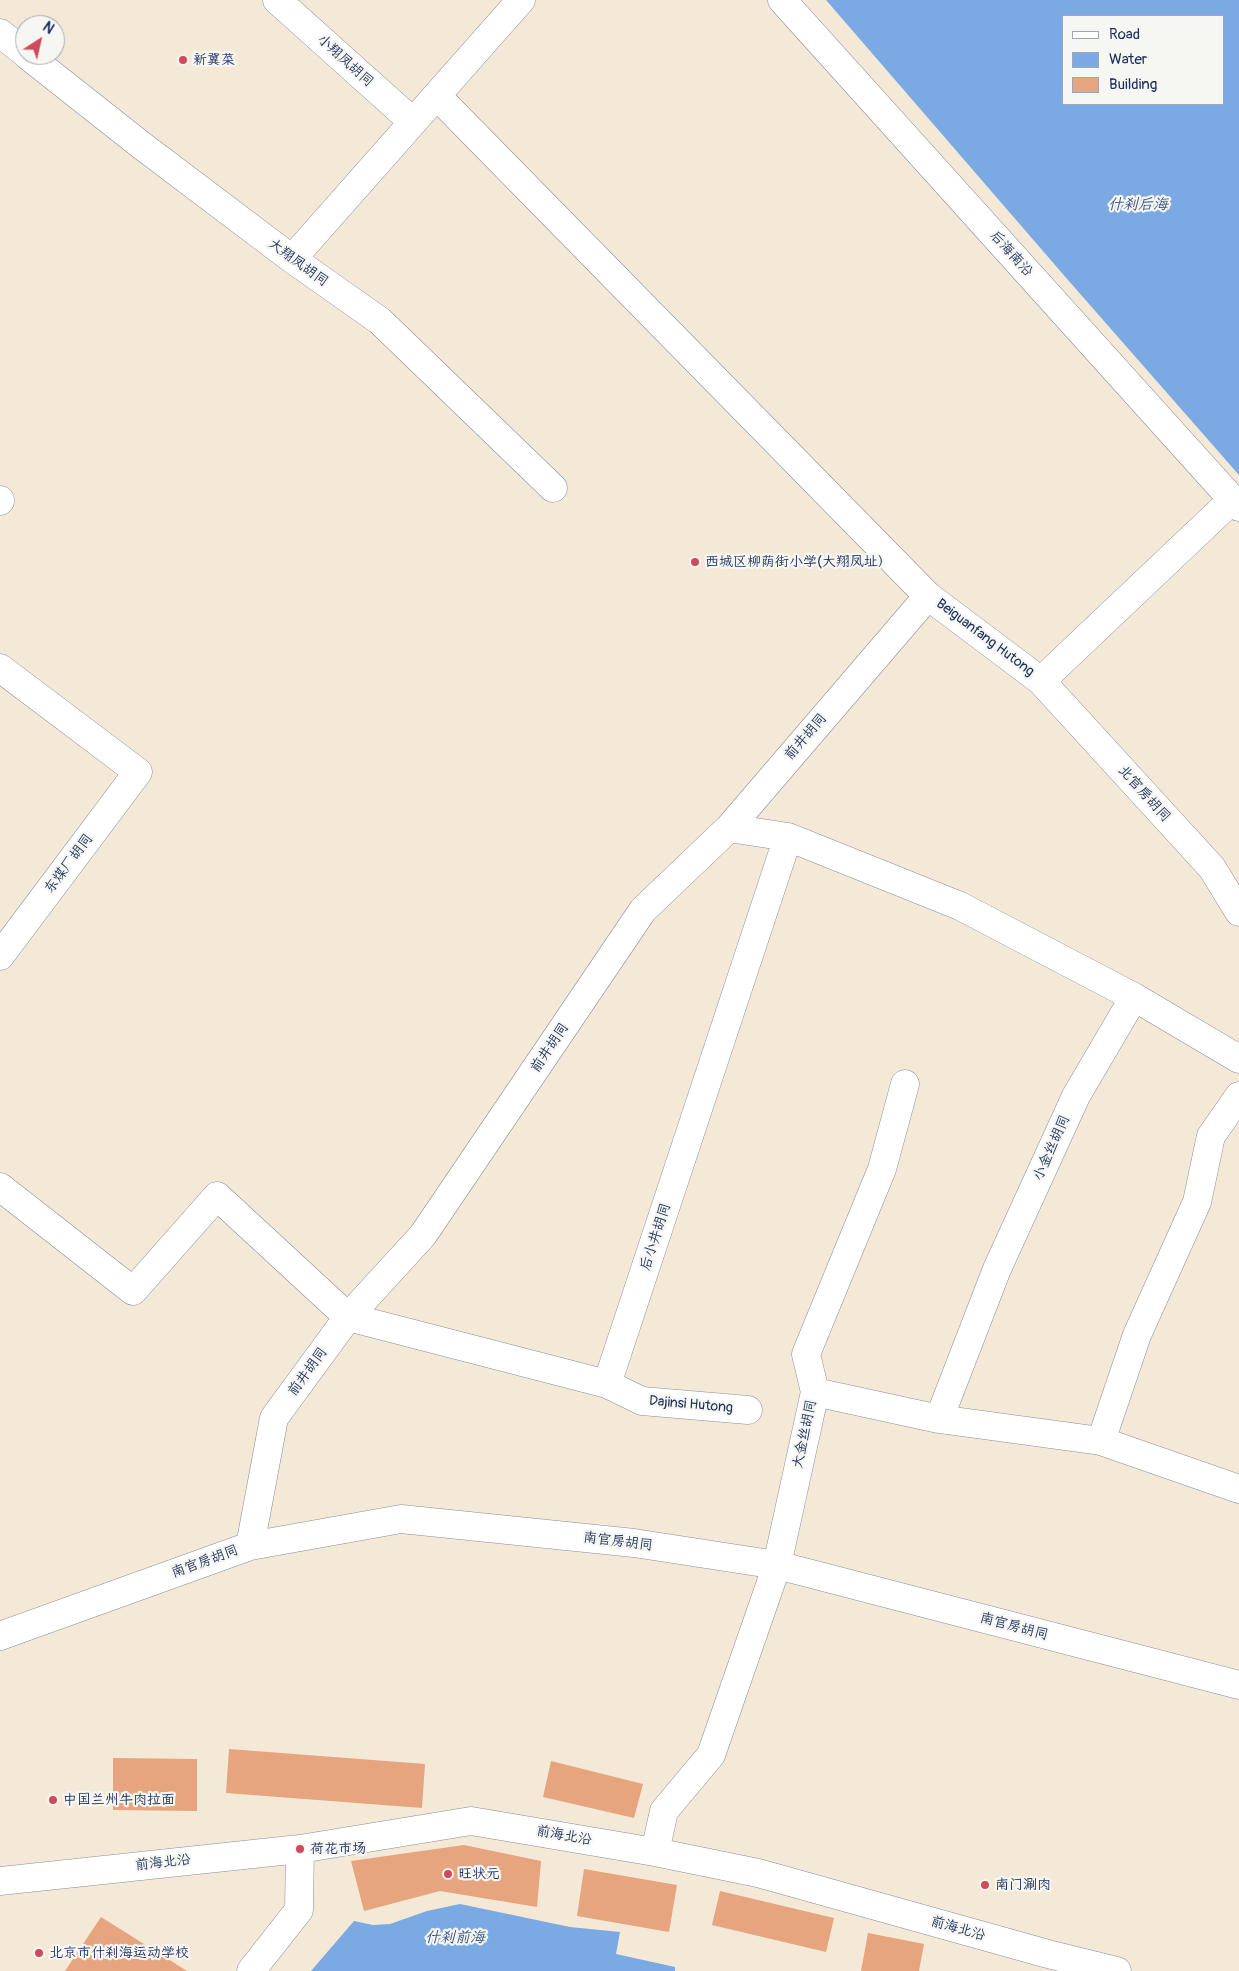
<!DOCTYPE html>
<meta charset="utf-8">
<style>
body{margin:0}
#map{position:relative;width:1239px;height:1971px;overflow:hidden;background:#f4e9d6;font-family:Pangolin,sans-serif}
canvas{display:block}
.legend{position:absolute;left:1062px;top:15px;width:162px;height:90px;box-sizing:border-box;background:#f6f6f2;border:1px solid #9ea6b7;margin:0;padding:6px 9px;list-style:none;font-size:15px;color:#1b2f5e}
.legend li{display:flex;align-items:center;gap:10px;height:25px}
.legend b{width:25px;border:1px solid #9ea6b7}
.north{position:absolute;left:15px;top:15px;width:50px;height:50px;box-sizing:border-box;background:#f6f6f2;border:1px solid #9ea6b7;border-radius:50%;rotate:35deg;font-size:14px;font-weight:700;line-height:20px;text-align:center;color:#1b2f5e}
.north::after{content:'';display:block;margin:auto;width:18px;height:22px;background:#d1495b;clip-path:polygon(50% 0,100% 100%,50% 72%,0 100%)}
</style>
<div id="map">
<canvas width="1239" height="1971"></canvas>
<ul class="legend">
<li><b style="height:6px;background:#fff"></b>Road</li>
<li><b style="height:14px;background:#7aa9e4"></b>Water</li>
<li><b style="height:14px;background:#e6a47f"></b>Building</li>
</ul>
<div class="north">N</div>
</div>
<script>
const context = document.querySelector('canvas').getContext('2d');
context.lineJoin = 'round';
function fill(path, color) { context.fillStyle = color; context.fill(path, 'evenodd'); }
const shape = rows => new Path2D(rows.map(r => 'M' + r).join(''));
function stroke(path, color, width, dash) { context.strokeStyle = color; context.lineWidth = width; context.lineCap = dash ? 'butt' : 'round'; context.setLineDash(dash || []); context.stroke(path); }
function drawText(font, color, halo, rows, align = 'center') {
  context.font = font + ' Pangolin,"LXGW WenKai TC",sans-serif'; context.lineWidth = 4.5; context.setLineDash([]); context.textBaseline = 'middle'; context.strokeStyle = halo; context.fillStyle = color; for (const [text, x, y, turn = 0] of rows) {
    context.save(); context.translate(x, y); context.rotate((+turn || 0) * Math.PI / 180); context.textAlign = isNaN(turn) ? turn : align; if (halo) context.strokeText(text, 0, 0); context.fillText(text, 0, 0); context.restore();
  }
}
const water = shape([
 [826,0,1239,0,1239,475,1068,280],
 [1063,16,1223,16,1223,104,1063,104],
 [460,1904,570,1927,620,1932,616,1954,675,1967,675,1971,311,1971,354,1921,373,1925,390,1924,427,1911]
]);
const building = shape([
 [229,1749,425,1764,422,1808,226,1793],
 [113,1758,197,1759,197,1811,113,1810],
 [551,1761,643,1784,634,1818,543,1797],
 [464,1845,541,1861,537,1907,440,1891,364,1911,351,1861],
 [584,1869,677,1885,669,1932,577,1916],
 [720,1891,834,1918,826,1952,712,1925],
 [101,1917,187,1971,65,1971],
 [868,1933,924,1944,919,1971,861,1971]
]);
const minor = shape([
 [277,0,413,122],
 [782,0,1239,507],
 [0,33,25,53],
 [27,55,141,145,292,259,380,321,553,488],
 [437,96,928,596,1041,681,1212,868,1239,912],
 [292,259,521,0],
 [0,500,0,501],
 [0,668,138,772,0,956],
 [1041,681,1232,500],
 [729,828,788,837,960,906,1134,997],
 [0,1187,133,1291,217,1196,348,1317,607,1384,788,837],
 [607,1384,642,1401,748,1410],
 [815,1392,806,1354,882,1169,905,1084],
 [939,1419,997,1269,1076,1096,1134,997,1239,1059],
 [1101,1441,1137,1335,1197,1202,1211,1136,1239,1096],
 [250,1546,274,1418,348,1317,423,1235,643,910,729,828,928,596],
 [0,1636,250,1546,401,1519,634,1543,777,1565,1239,1685],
 [655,1852,664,1811,711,1755,777,1565,815,1392,939,1419,1101,1441,1239,1489],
 [0,1881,300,1849,471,1821,655,1852,758,1873,1048,1954,1117,1971],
 [251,1971,299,1910,300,1849]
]);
const markers = [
 [183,60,5,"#d1495b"],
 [695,562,5,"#d1495b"],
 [53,1800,5,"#d1495b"],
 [300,1849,5,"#d1495b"],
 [448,1874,5,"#d1495b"],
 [985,1885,5,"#d1495b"],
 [39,1953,5,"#d1495b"]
];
const poiNames = [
 ["新冀菜",193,60],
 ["西城区柳荫街小学(大翔凤址）",705,562],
 ["中国兰州牛肉拉面",63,1800],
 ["荷花市场",310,1849],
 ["旺状元",458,1874],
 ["南门涮肉",995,1885],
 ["北京市什刹海运动学校",49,1953]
];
const streetNames = [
 ["小翔凤胡同",345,61,42],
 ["后海南沿",1011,254,48],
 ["大翔凤胡同",298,263,36],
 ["Beiguanfang Hutong",985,638,37],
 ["前井胡同",806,737,-49],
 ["北官房胡同",1144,794,48],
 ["东煤厂胡同",69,864,-53],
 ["前井胡同",550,1048,-56],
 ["小金丝胡同",1052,1148,-66],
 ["后小井胡同",656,1237,-72],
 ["前井胡同",308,1372,-54],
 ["Dajinsi Hutong",691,1405,5],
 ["大金丝胡同",805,1434,-78],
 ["南官房胡同",618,1542,7],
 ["南官房胡同",205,1562,-20],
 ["南官房胡同",1014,1627,15],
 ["前海北沿",564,1836,10],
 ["前海北沿",163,1863,-6],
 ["前海北沿",958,1929,16]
];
const waterNames = [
 ["什刹后海",1138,205],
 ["什刹前海",455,1938]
];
fill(water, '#7aa9e4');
fill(building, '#e6a47f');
stroke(minor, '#888c9a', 29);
stroke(minor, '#fff', 28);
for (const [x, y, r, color] of markers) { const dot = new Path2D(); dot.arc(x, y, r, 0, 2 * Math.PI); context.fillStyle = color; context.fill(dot); stroke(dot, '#f6f6f2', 2); }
drawText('14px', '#1b2f5e', '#f6f6f2', poiNames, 'left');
drawText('14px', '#1b2f5e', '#f6f6f2', streetNames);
drawText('italic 15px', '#385486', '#f6f6f2', waterNames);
</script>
